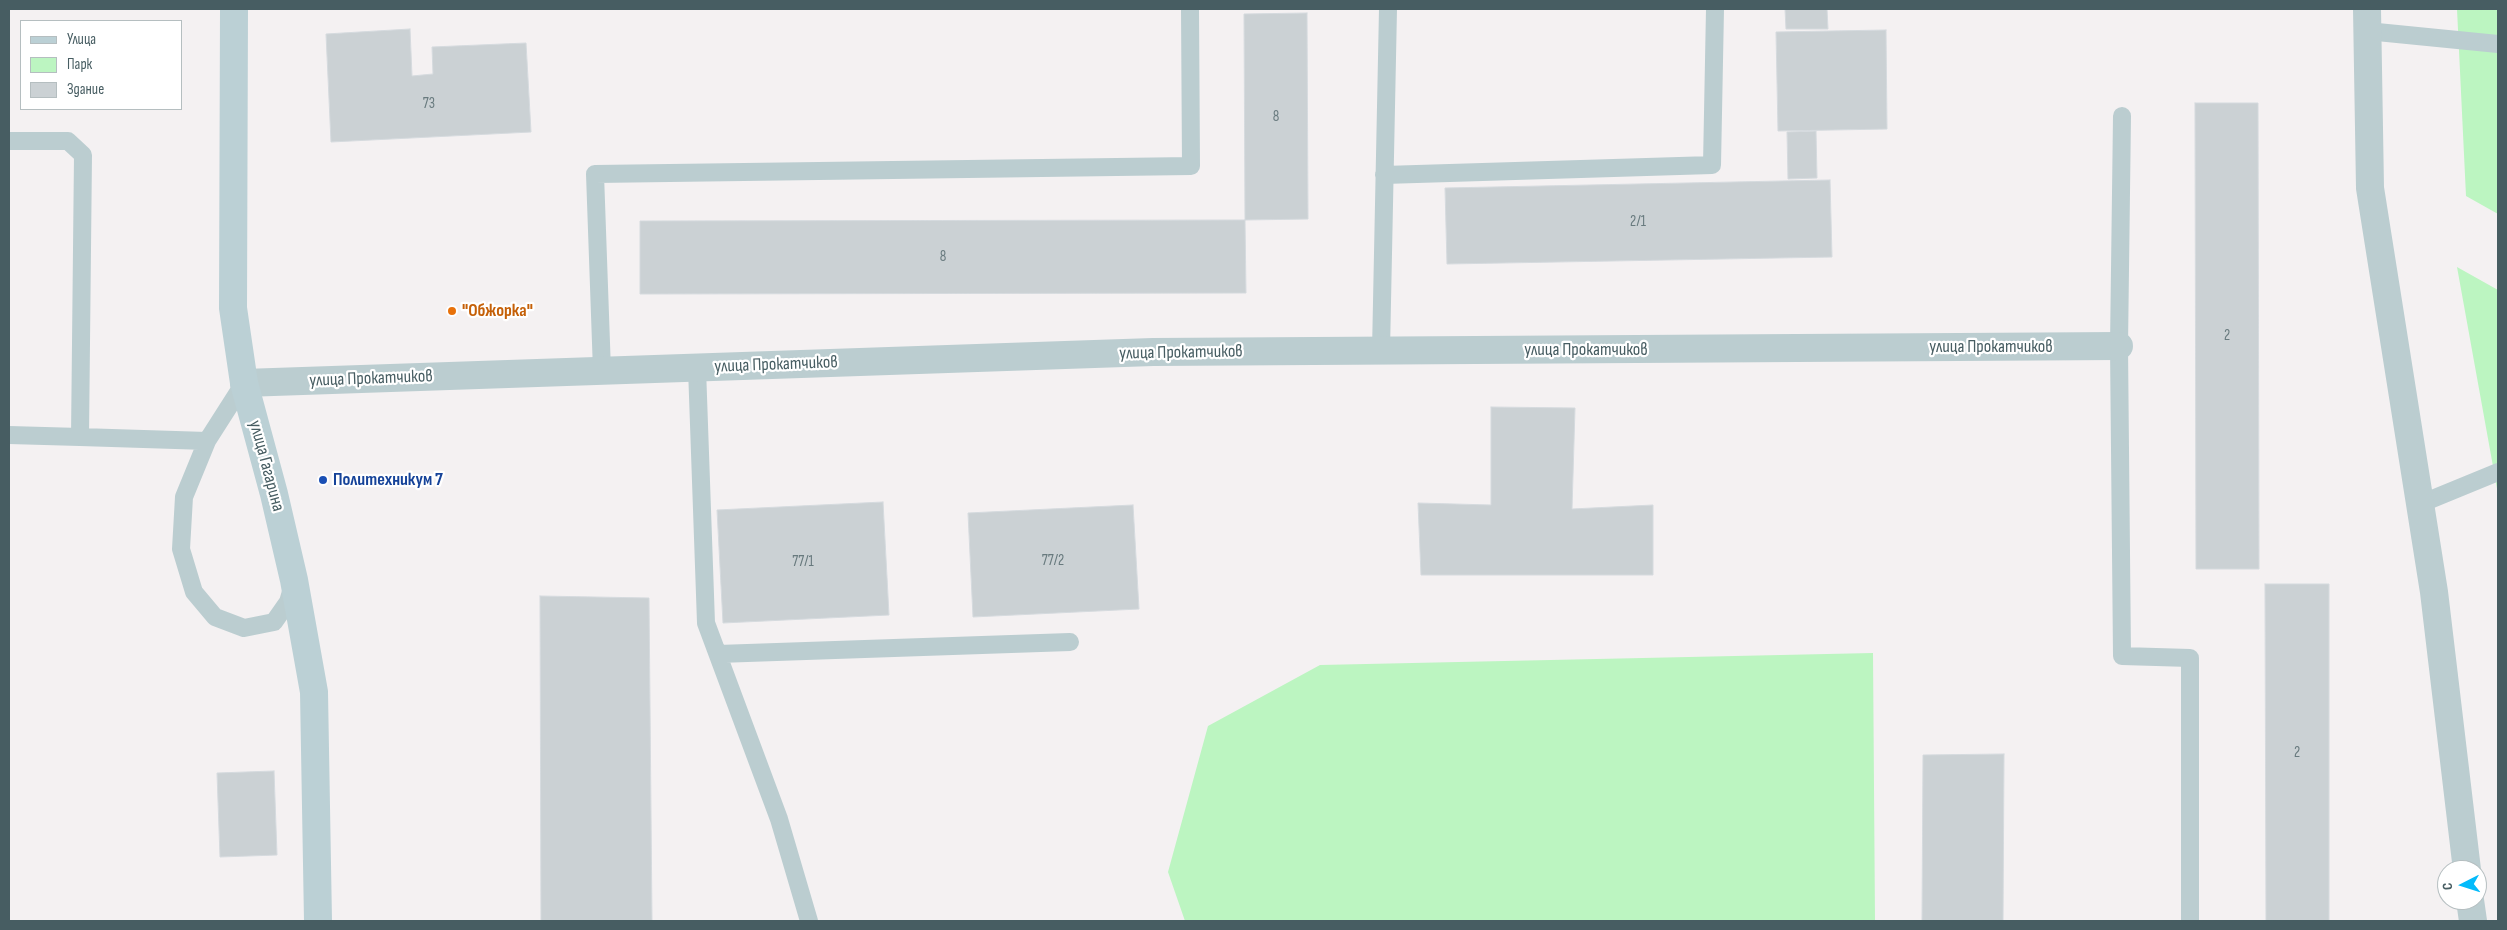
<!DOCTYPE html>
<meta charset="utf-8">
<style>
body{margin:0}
#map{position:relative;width:2507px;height:930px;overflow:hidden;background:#f4f1f2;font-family:"Sofia Sans Condensed",sans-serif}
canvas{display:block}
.frame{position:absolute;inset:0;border:10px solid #475d62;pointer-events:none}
.legend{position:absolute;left:20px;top:20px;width:162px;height:90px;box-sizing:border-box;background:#fff;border:1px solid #b5bec0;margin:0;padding:6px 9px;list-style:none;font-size:15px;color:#475d62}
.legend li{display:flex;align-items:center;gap:10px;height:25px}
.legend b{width:25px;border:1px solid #b5bec0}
.north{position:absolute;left:2437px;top:860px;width:50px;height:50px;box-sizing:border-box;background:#fff;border:1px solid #b5bec0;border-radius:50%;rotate:265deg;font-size:14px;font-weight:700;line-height:20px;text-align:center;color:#475d62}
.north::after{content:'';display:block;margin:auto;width:18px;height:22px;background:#04bbfb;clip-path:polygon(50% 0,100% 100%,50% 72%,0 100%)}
</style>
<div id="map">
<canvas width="2507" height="930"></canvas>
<div class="frame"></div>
<ul class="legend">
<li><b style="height:6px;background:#bbd0d5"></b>Улица</li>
<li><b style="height:14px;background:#bcf5c1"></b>Парк</li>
<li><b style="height:14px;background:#cbd1d4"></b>Здание</li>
</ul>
<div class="north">С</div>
</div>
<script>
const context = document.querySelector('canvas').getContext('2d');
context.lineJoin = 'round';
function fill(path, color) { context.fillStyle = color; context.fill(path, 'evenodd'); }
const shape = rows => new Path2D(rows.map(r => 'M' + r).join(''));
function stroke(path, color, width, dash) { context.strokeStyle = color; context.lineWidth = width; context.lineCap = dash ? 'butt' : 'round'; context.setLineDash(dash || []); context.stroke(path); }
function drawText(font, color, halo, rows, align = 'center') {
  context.font = font + ' "Sofia Sans Condensed",sans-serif'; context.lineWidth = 4.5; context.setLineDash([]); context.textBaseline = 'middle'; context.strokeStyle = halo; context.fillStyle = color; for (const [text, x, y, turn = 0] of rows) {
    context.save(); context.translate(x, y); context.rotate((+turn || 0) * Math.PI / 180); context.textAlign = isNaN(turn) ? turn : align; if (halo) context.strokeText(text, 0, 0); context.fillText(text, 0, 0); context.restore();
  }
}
const green = shape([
 [2457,9,2498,9,2498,214,2466,196],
 [2457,267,2498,290,2498,494],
 [1873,653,1875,921,1185,921,1168,872,1208,726,1320,665]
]);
const building = shape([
 [1785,9,1827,9,1828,29,1786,29,1785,9],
 [1307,13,1308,219,1245,220,1244,14,1307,13],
 [410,29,412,76,433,74,432,47,526,43,531,132,331,142,326,34,410,29],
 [1886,30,1887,129,1778,131,1776,32,1886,30],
 [2195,103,2258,103,2259,569,2196,569,2195,103],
 [1816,131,1817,178,1788,179,1787,132,1816,131],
 [1830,180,1832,257,1447,264,1445,188,1830,180],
 [1245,220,1246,293,640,294,640,221,1245,220],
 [1491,407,1575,408,1572,509,1653,505,1653,575,1421,575,1418,503,1491,505,1491,407],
 [883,502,889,615,723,623,717,510,883,502],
 [1133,505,1139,609,973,617,968,513,1133,505],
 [2265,584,2329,584,2329,921,2266,921,2265,584],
 [540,596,649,598,652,921,541,921,540,596],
 [2004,754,2003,921,1922,921,1923,755,2004,754],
 [274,771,277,855,220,857,217,773,274,771]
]);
const lane = shape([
 [2367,31,2498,44],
 [2122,116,2119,346,2122,656,2190,658,2190,921],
 [9,141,68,141,83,155,80,437,207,441],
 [1384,175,1712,165,1715,9],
 [1381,351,1388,9],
 [697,368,706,623,779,819,809,921],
 [602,371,595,174,1191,166,1190,9],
 [244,383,207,441,184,497,181,549,194,592,215,617,244,628,274,622,288,602,293,585],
 [9,435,80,437],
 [2420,504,2498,472],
 [718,654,1070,642]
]);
const street = shape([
 [2367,9,2370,188,2434,592,2467,870],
 [244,383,1153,352,2119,346],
 [2470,900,2473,921]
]);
const secondary = shape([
 [234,9,233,308,244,383,274,494,294,580,314,692,318,921]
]);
const markers = [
 [452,311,5,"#e8710a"],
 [323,480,5,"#1a4fb4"]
];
const numberNames = [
 ["73",429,104],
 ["8",1276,117],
 ["2/1",1638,222],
 ["8",943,257],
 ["2",2227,336],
 ["77/2",1053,561],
 ["77/1",803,562],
 ["2",2297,753]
];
const foodNames = [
 ["\"Обжорка\"",462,311]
];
const streetNames = [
 ["улица Прокатчиков",1991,347],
 ["улица Прокатчиков",1586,350],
 ["улица Прокатчиков",1181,353,-1],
 ["улица Прокатчиков",776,365,-2],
 ["улица Прокатчиков",371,379,-2],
 ["улица Гагарина",266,466,75]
];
const transitNames = [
 ["Политехникум 7",333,480]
];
fill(green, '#bcf5c1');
fill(building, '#cbd1d4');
stroke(building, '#d5dade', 1);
stroke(lane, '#bbcdd0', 18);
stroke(street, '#bbcdd0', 28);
stroke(secondary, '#bbd0d5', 28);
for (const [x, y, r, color] of markers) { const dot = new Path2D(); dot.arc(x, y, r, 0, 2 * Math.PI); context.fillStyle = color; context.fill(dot); stroke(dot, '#fff', 2); }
drawText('15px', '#687a7e', null, numberNames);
drawText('bold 18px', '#c56008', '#fff', foodNames, 'left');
drawText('18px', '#475d62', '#fff', streetNames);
drawText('bold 18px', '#164399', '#fff', transitNames, 'left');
</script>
